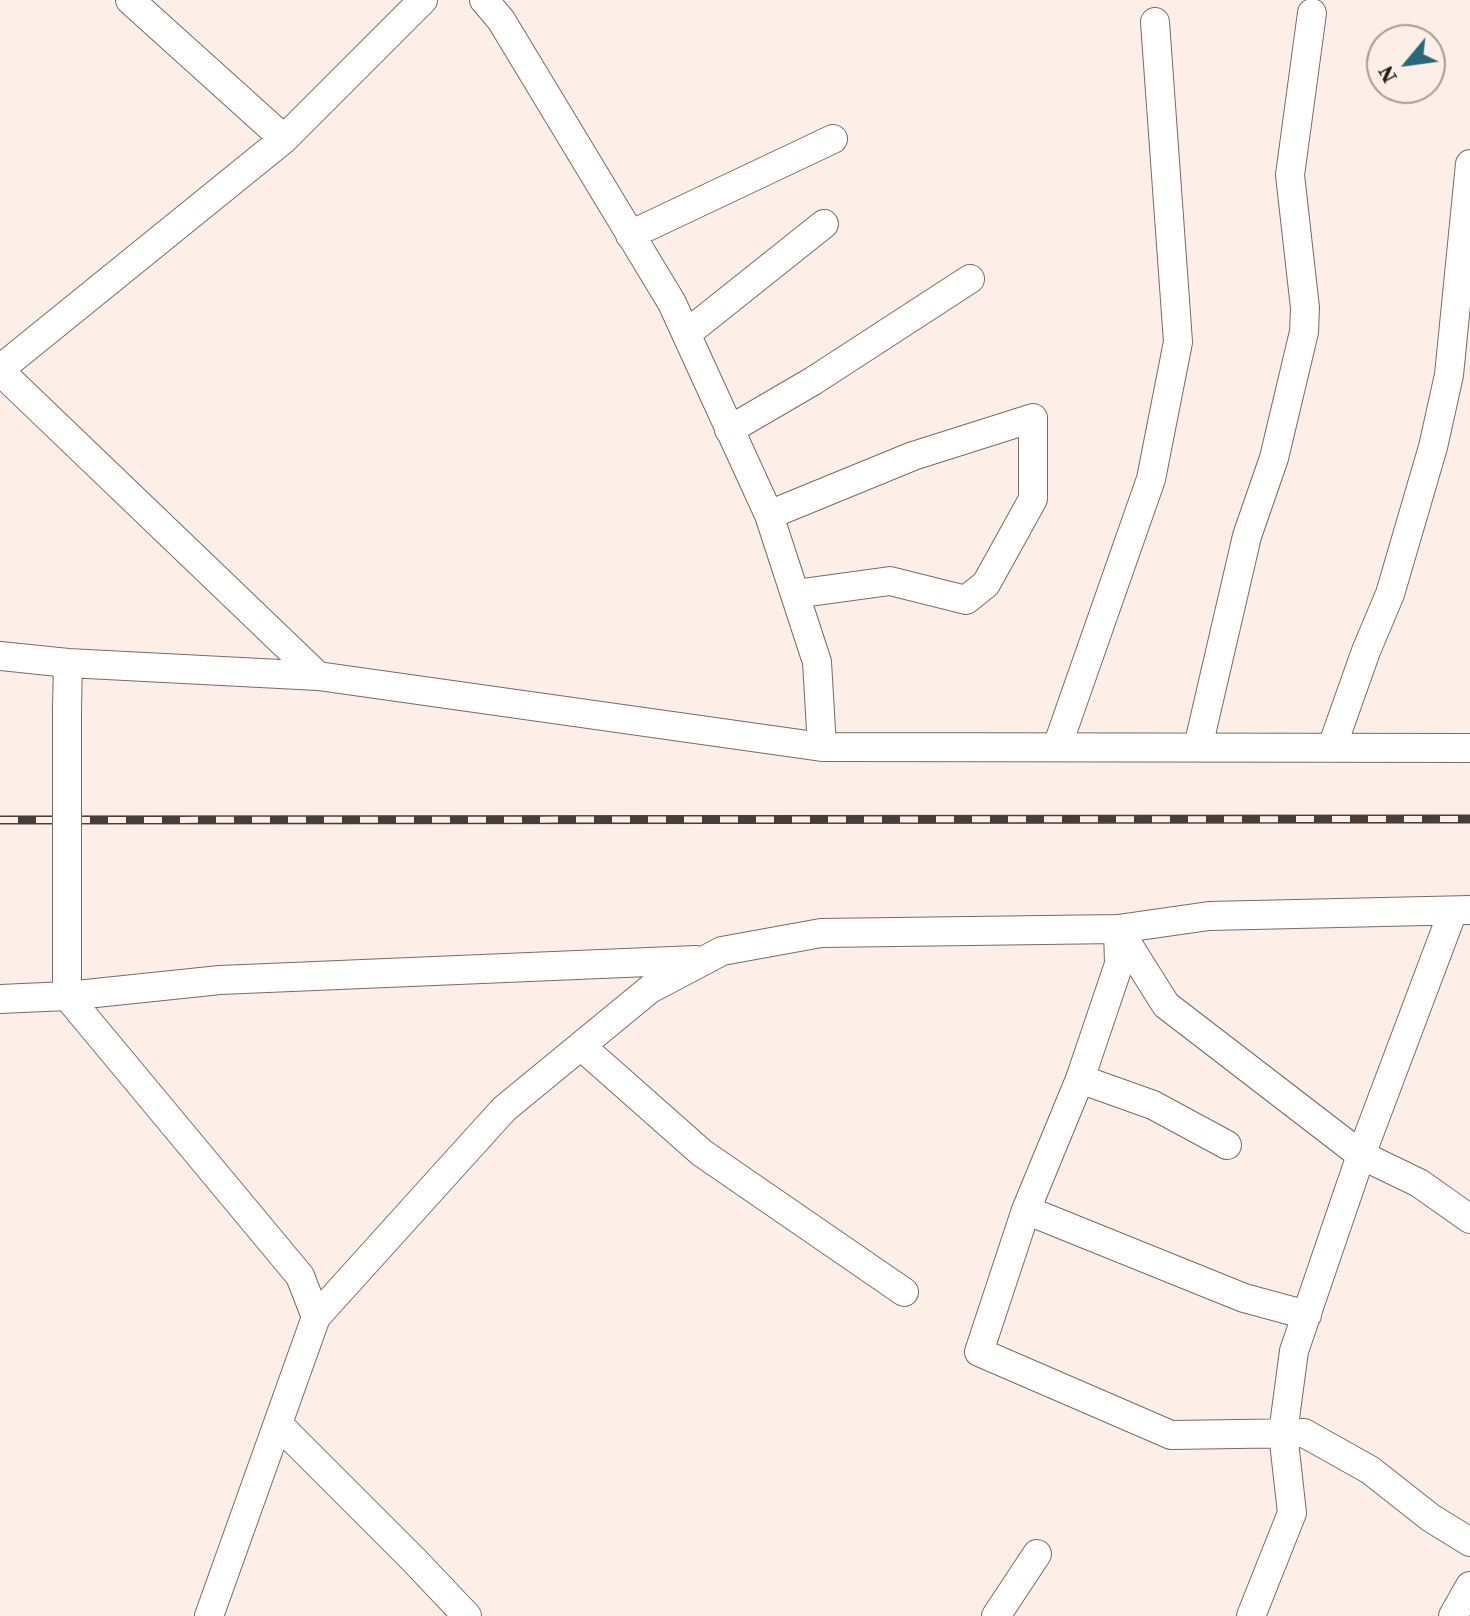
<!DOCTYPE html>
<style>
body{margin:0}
#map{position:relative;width:1470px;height:1616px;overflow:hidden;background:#fdefe8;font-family:"Source Serif 4",serif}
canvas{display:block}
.north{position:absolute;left:1366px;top:24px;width:80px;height:80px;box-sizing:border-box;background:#fdefe8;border:2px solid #a69b96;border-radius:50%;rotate:241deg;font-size:22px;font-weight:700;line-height:32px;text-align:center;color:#231d1a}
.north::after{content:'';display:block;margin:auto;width:28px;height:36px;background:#27697c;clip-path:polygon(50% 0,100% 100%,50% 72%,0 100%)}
</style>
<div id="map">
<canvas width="1470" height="1616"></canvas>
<div class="north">N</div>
</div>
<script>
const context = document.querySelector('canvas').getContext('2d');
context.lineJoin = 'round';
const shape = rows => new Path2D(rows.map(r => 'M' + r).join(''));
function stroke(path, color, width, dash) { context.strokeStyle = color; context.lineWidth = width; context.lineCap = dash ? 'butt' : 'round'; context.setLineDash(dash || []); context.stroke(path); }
const minor = shape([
 [130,0,284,139],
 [484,0,501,20,672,303,769,515,817,662,822,747],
 [630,235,833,139],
 [686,334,824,224],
 [0,369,284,139,423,0],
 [0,371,318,676],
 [729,430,813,381,970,279],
 [769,515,913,456,1033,418,1033,499,986,584,966,600,890,581,795,594],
 [0,656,68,663,318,676,822,747,1470,748],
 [67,708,68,663],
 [1057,747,1151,479,1178,342,1155,22],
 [1198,747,1247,536,1274,458,1304,332,1305,308,1290,175,1312,13],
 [1332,747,1366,651,1390,594,1433,447,1449,375,1470,164],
 [67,902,67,996,300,1276,316,1317],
 [1118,929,1119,964,1080,1079,1026,1210,979,1352,1171,1435,1304,1433,1370,1470,1431,1518,1470,1542],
 [1120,932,1166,1005,1361,1155,1419,1183,1470,1219],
 [0,999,67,996,220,980,696,960],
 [581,1046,702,1153,904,1292],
 [1080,1079,1153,1105,1227,1145],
 [1026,1210,1244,1298,1307,1315],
 [278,1424,413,1559,467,1616],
 [209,1616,316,1317,504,1109,650,989,722,951,821,933,1118,929,1209,916,1470,910],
 [996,1616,1037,1554],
 [1251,1616,1292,1513,1283,1433,1294,1351,1361,1155,1453,911],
 [1453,1616,1470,1586]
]);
const rail = shape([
 [0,820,1470,819]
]);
const minorBridge = shape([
 [67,902,67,708]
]);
stroke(minor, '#796a63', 30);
stroke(minor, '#fff', 28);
stroke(rail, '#463e3b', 9);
stroke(rail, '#fdefe8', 6, [18]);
stroke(minorBridge, '#796a63', 30, []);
stroke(minorBridge, '#fff', 28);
</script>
